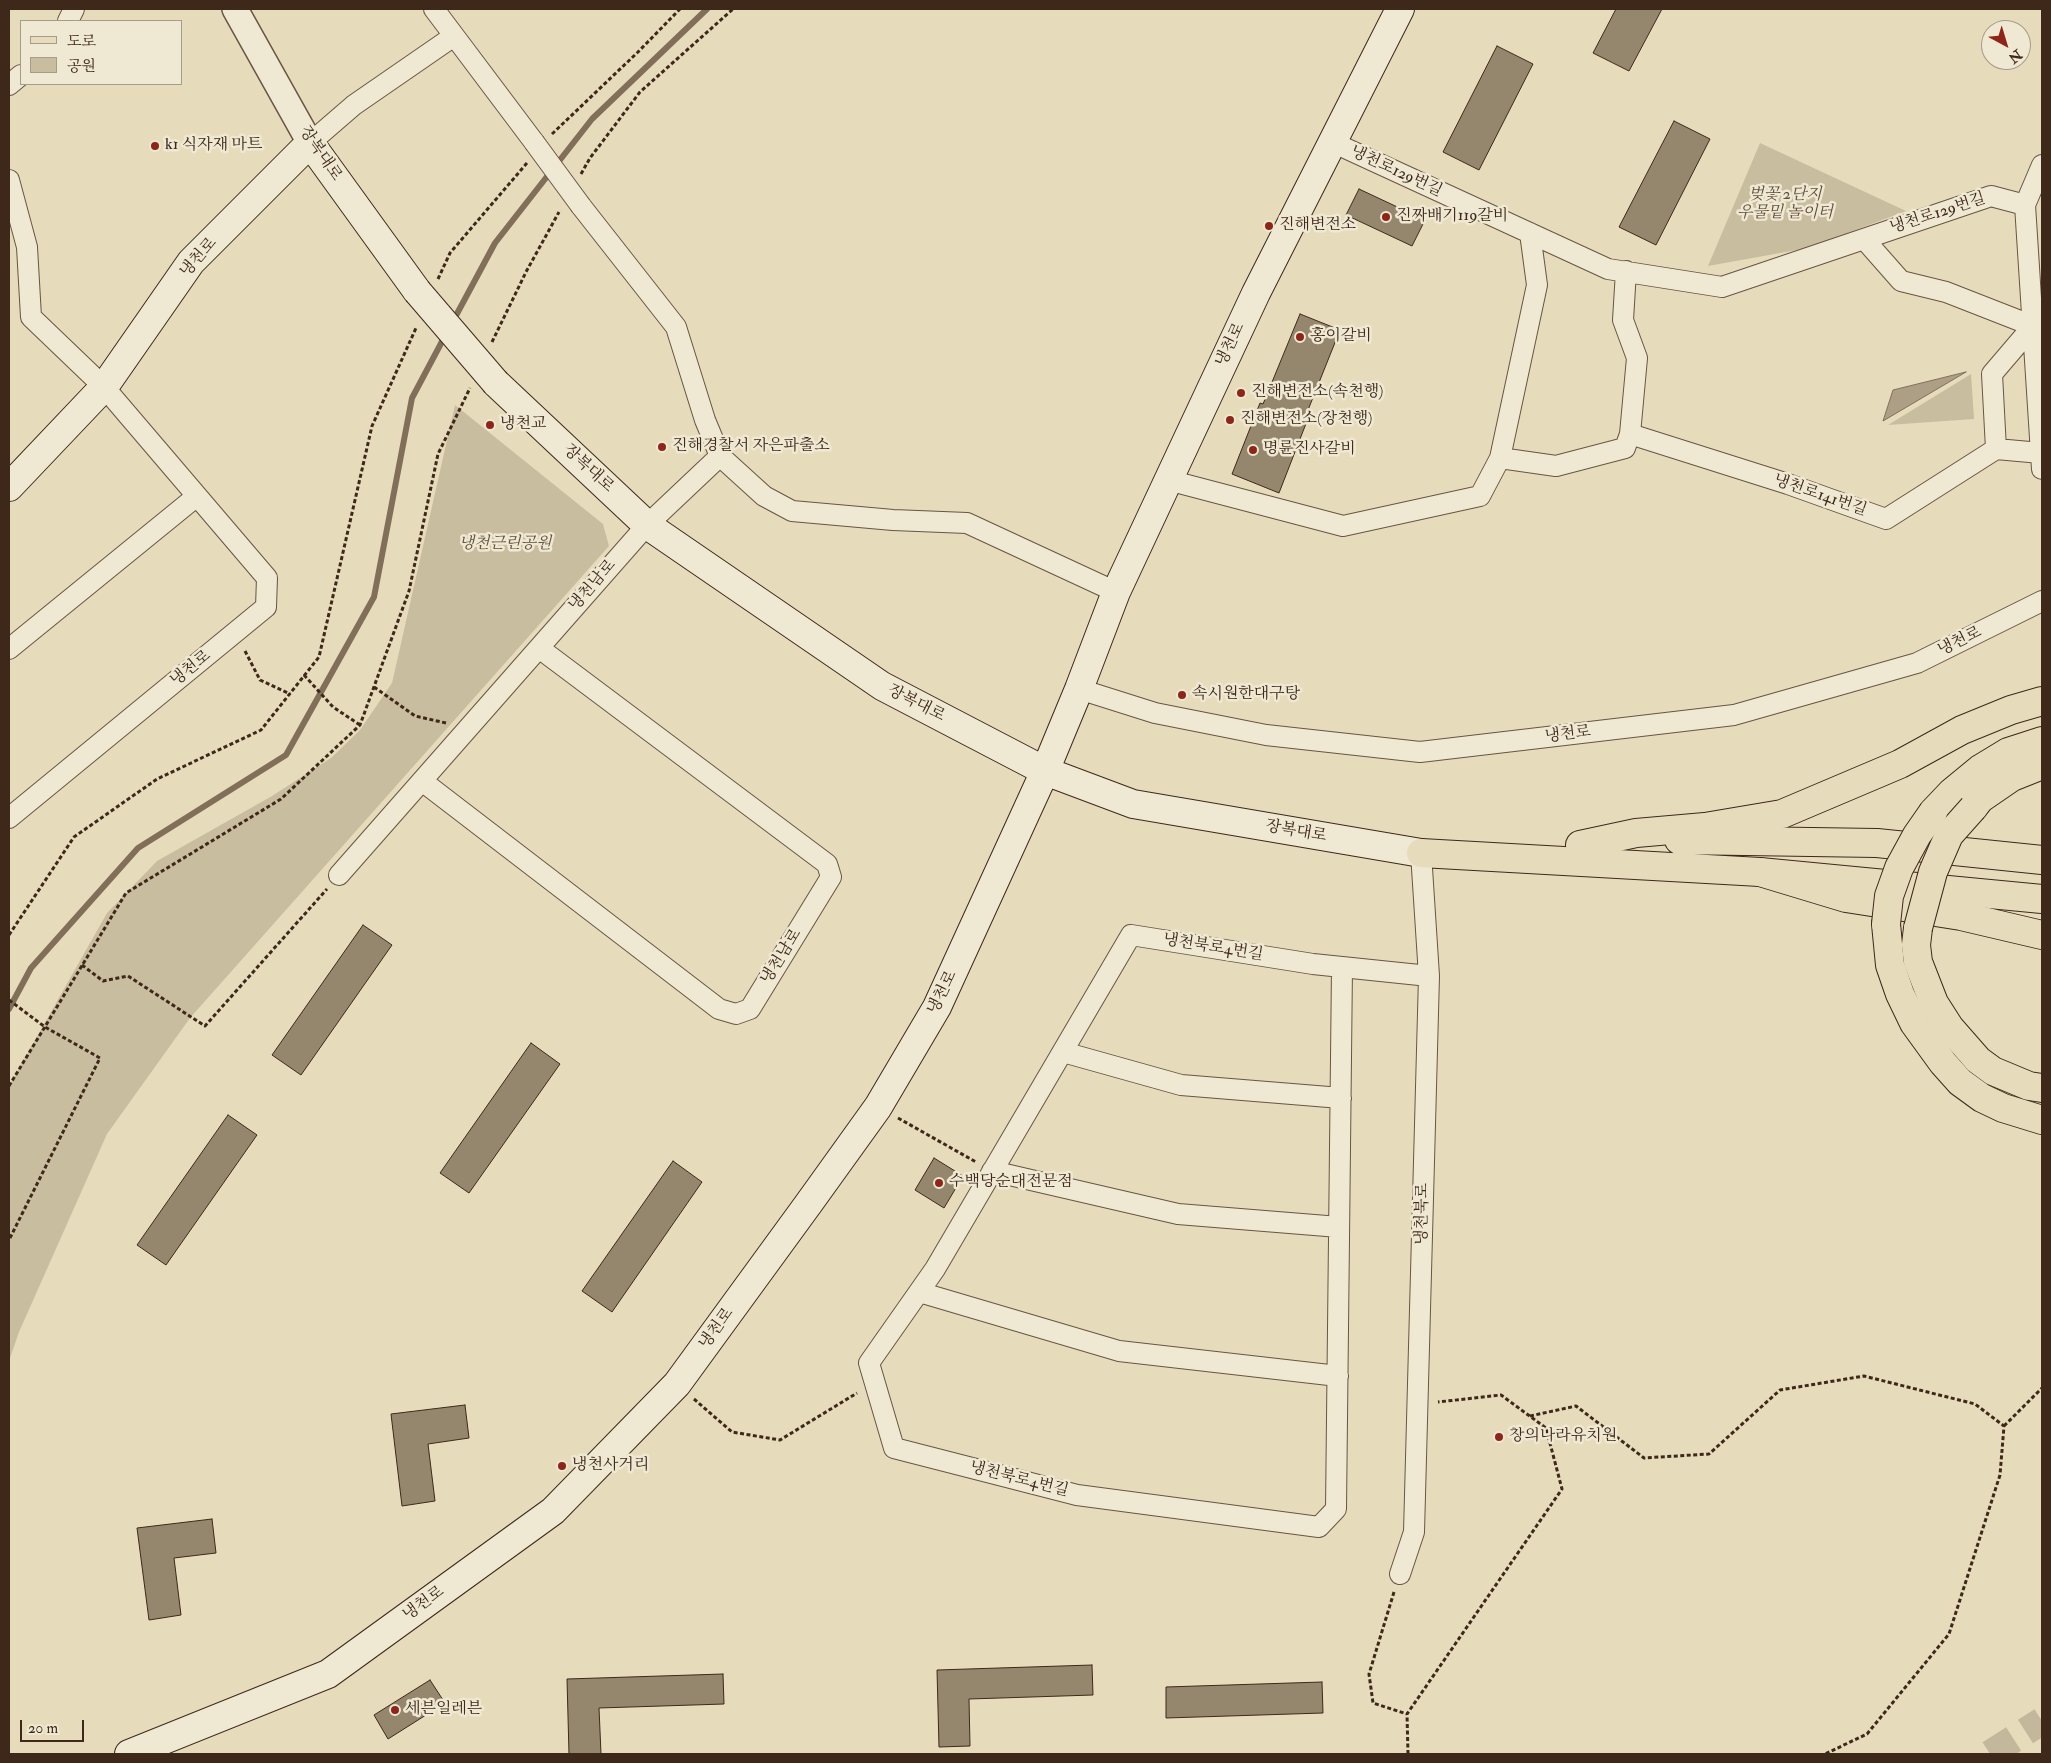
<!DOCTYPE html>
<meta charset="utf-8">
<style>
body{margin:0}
#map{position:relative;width:2051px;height:1763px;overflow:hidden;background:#e6dcbc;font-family:"IM FELL Double Pica","Noto Serif KR",serif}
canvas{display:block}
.frame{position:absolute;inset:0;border:10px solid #3e281a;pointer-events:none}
.legend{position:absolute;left:20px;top:20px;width:162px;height:65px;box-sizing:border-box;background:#efe8d3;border:1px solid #a89b89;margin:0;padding:6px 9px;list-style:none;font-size:15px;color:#3e281a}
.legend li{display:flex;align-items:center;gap:10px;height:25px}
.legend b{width:25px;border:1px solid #a89b89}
.north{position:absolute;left:1981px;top:20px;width:50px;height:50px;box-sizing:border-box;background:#efe8d3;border:1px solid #a89b89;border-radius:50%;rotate:141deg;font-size:14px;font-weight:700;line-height:20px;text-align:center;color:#3e281a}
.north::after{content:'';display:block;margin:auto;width:18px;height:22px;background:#8f2418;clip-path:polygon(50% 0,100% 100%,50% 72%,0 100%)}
.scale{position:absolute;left:20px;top:1720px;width:64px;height:22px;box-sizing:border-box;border:2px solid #3e281a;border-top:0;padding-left:6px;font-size:15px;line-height:18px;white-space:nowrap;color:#3e281a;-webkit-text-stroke:4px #efe8d3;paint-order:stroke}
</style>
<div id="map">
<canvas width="2051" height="1763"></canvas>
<div class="frame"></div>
<ul class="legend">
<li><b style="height:6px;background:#e6dcbc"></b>도로</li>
<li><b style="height:14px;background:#c9bda0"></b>공원</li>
</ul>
<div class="north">N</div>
<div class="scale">20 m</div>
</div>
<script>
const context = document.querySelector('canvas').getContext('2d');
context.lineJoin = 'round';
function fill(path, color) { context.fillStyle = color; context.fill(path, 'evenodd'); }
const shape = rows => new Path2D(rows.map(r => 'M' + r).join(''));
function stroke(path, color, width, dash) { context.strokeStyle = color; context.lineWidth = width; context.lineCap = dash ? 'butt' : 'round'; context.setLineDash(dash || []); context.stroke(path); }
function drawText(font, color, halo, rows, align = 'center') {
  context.font = font + ' "IM FELL Double Pica","Noto Serif KR",serif'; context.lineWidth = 5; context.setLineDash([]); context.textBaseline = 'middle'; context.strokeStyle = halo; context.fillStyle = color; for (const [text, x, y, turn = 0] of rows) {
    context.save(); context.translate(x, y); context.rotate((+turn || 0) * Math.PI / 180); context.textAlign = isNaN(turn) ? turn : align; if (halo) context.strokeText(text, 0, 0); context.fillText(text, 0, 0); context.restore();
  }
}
const green = shape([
 [1760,143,1906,211,1808,248,1708,266],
 [1971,374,1974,419,1888,425],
 [455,405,603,524,609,546,190,1018,107,1134,19,1332,9,1361,9,1086,107,913,157,861,272,796,331,758,360,730,392,683]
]);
const water = shape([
 [1966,372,1883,421,1893,390,1966,372]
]);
const stream = shape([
 [452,323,495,243,592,119,707,9],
 [9,1009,31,968,138,848,286,755,374,597,412,398,446,334]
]);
const building = shape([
 [1616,9,1662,9,1629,71,1593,53,1616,9],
 [1497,46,1533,64,1479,170,1443,152,1497,46],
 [1674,121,1710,139,1656,245,1619,227,1674,121],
 [1359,189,1425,220,1412,246,1346,215,1359,189],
 [1300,314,1340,330,1304,420,1307,421,1279,493,1232,474,1260,403,1263,404,1300,314],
 [363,925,392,945,301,1075,272,1055,363,925],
 [531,1043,560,1064,469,1193,440,1173,531,1043],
 [228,1115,257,1135,166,1265,137,1245,228,1115],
 [934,1158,963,1176,944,1208,915,1190,934,1158],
 [673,1161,702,1182,612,1312,582,1291,673,1161],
 [465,1405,469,1438,428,1444,435,1501,402,1506,391,1414,465,1405],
 [212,1519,216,1553,174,1558,181,1615,149,1620,137,1528,212,1519],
 [1092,1665,1093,1695,969,1699,970,1746,939,1747,937,1670,1092,1665],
 [723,1674,724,1704,599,1708,601,1754,569,1754,567,1679,723,1674],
 [430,1680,445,1703,388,1739,374,1715,430,1680],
 [1322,1682,1323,1713,1166,1718,1166,1687,1322,1682]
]);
const trunkTunnel = shape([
 [1990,1754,2042,1721]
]);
const path = shape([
 [552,134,638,52,680,9],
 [581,174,590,158,640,92,733,9],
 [438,279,450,253,527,163],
 [492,342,526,272,559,212],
 [245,651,260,680,290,694],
 [304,675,333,707,360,725],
 [374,687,415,716,446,723],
 [9,935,74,837,157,779,261,730,319,657,372,426,416,328],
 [82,965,103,981,128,976,205,1026,327,889],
 [9,1000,45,1027,100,1058,9,1240],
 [9,1086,126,893,281,799,360,725,409,591,438,454,470,388],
 [898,1118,976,1162],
 [694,1399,732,1432,780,1440,857,1393],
 [1530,1416,1576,1406,1644,1458,1709,1454,1780,1390,1864,1376,1975,1404,2004,1426,2000,1475,1949,1634,1867,1734,1825,1754],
 [2004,1426,2042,1388],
 [1394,1592,1369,1674,1373,1703,1407,1714],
 [1408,1754,1407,1714,1562,1489,1546,1428,1501,1395,1438,1402]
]);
const minor = shape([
 [434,9,534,142],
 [68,21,74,9],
 [9,85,21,75],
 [1332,142,1608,269,1722,287,1991,196,2025,205],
 [310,143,354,105,454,36],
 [2042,165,2025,205,2042,469],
 [9,180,27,247,31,317,104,387,267,578,266,607,9,818],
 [1864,239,1901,281,1946,292,2033,326,1992,374,1996,449],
 [1630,434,1788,484,1886,519,1996,449],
 [1996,449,2041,453],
 [720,456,764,496,792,511,893,520,967,523,1116,592],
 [1500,458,1556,466,1625,448,1630,434,1637,358,1623,320,1626,271],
 [1168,480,1343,526,1480,496,1500,458,1537,285,1530,233],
 [9,649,197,496],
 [1079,689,1155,713,1266,735,1420,752,1734,715,1917,663,2042,601],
 [422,781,719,1009,736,1014,750,1009,831,877,827,864,539,648],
 [339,875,647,525,720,456,705,420,676,327,581,206],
 [1342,967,1336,1509,1319,1527,1077,1495,894,1448,869,1363,935,1269,1131,935,1313,964,1429,976],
 [1063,1052,1181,1085,1341,1098],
 [992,1171,1178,1214,1339,1227],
 [919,1292,1119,1351,1338,1376],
 [1400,1574,1414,1532,1429,976,1421,853]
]);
const tertiary = shape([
 [235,9,310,143]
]);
const secondary = shape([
 [496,383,647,525,882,686,1045,771,1133,804,1421,853],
 [9,487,104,387,191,262,310,143,417,291],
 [129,1754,328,1674,553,1511,677,1384,809,1203,878,1107,937,1007,1045,771,1079,689,1116,592,1256,293,1400,9]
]);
const primary = shape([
 [1933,812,1952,792,1980,769,2008,752,2042,741],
 [1679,840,1877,843,2042,860],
 [1421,853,1760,872,2042,899],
 [1886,924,1890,965,1900,994,1914,1023,1943,1063,1960,1082,1982,1098,2003,1108,2042,1120]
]);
const trunk = shape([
 [1973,808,1980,799,2012,777,2042,765],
 [1580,845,1636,833,1705,827,1782,814,1900,764,1962,730,2011,710,2042,701],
 [1760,872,1846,898,1961,916,2042,935],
 [1918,928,1916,945,1918,962,1934,1003,1950,1028,1978,1060,1993,1071,2029,1086,2042,1088]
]);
const minorBridge = shape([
 [534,142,581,206]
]);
const secondaryBridge = shape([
 [417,291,496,383]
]);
const primaryBridge = shape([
 [1886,924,1889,896,1899,868,1917,835,1933,812]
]);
const trunkBridge = shape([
 [1918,928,1933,872,1949,835,1973,808]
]);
const markers = [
 [155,146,5,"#8f2418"],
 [1386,217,5,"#8f2418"],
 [1269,226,5,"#8f2418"],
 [1300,337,5,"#8f2418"],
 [1241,393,5,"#8f2418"],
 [1230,420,5,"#8f2418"],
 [490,425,5,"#8f2418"],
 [662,447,5,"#8f2418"],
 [1253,450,5,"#8f2418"],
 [1182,695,5,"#8f2418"],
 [939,1183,5,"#8f2418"],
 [1499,1437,5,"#8f2418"],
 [562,1466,5,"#8f2418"],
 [395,1710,5,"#8f2418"]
];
const poiNames = [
 ["k1 식자재 마트",165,146],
 ["진짜배기119갈비",1396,217],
 ["진해변전소",1279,226],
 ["홍이갈비",1310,337],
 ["진해변전소(속천행)",1251,393],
 ["진해변전소(장천행)",1240,420],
 ["냉천교",500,425],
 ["진해경찰서 자은파출소",672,447],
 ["명륜진사갈비",1263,450],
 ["속시원한대구탕",1192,695],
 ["수백당순대전문점",949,1183],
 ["창의나라유치원",1509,1437],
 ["냉천사거리",572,1466],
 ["세븐일레븐",405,1710]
];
const streetNames = [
 ["장복대로",320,154,56],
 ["냉천로129번길",1396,172,25],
 ["냉천로129번길",1938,214,-18],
 ["냉천로",199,258,-49],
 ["냉천로",1231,345,-65],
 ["장복대로",588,469,43],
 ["냉천로141번길",1820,496,19],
 ["냉천남로",593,586,-49],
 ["냉천로",1960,642,-26],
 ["냉천로",191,669,-39],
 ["장복대로",916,704,27],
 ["냉천로",1568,735,-7],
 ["장복대로",1296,832,10],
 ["냉천북로4번길",1213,948,9],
 ["냉천남로",782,957,-58],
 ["냉천로",943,993,-64],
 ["냉천북로",1423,1214,-89],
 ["냉천로",717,1329,-54],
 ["냉천북로4번길",1019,1480,14],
 ["냉천로",424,1604,-36]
];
const parkNames = [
 ["벚꽃 2단지",1785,196],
 ["우물밑 놀이터",1785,214],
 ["냉천근린공원",505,545]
];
fill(green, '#c9bda0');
fill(water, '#ad9f85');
stroke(water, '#816f5a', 1);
stroke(stream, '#816f5a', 6);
fill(building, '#95866e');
stroke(building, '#3e281a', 1);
stroke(trunkTunnel, '#c4b89c', 28, [28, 14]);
stroke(minor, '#685542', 22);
stroke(tertiary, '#685542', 28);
stroke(secondary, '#3e281a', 30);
stroke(primary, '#3e281a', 30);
stroke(trunk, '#3e281a', 30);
stroke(path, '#3e281a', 3, [4, 2.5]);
stroke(minor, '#efe8d3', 20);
stroke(tertiary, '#efe8d3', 25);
stroke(secondary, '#efe8d3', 28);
stroke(primary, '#e6dcbc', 28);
stroke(trunk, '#e6dcbc', 28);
stroke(minorBridge, '#685542', 22, []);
stroke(secondaryBridge, '#3e281a', 30, []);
stroke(primaryBridge, '#3e281a', 30, []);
stroke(trunkBridge, '#3e281a', 30, []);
stroke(minorBridge, '#efe8d3', 20);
stroke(secondaryBridge, '#efe8d3', 28);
stroke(primaryBridge, '#e6dcbc', 28);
stroke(trunkBridge, '#e6dcbc', 28);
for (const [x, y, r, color] of markers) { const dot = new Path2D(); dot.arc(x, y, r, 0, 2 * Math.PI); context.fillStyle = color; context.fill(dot); stroke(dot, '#efe8d3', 2); }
drawText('16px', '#3e281a', '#efe8d3', poiNames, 'left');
drawText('16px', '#3e281a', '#efe8d3', streetNames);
drawText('italic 16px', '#614d3c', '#efe8d3', parkNames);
</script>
